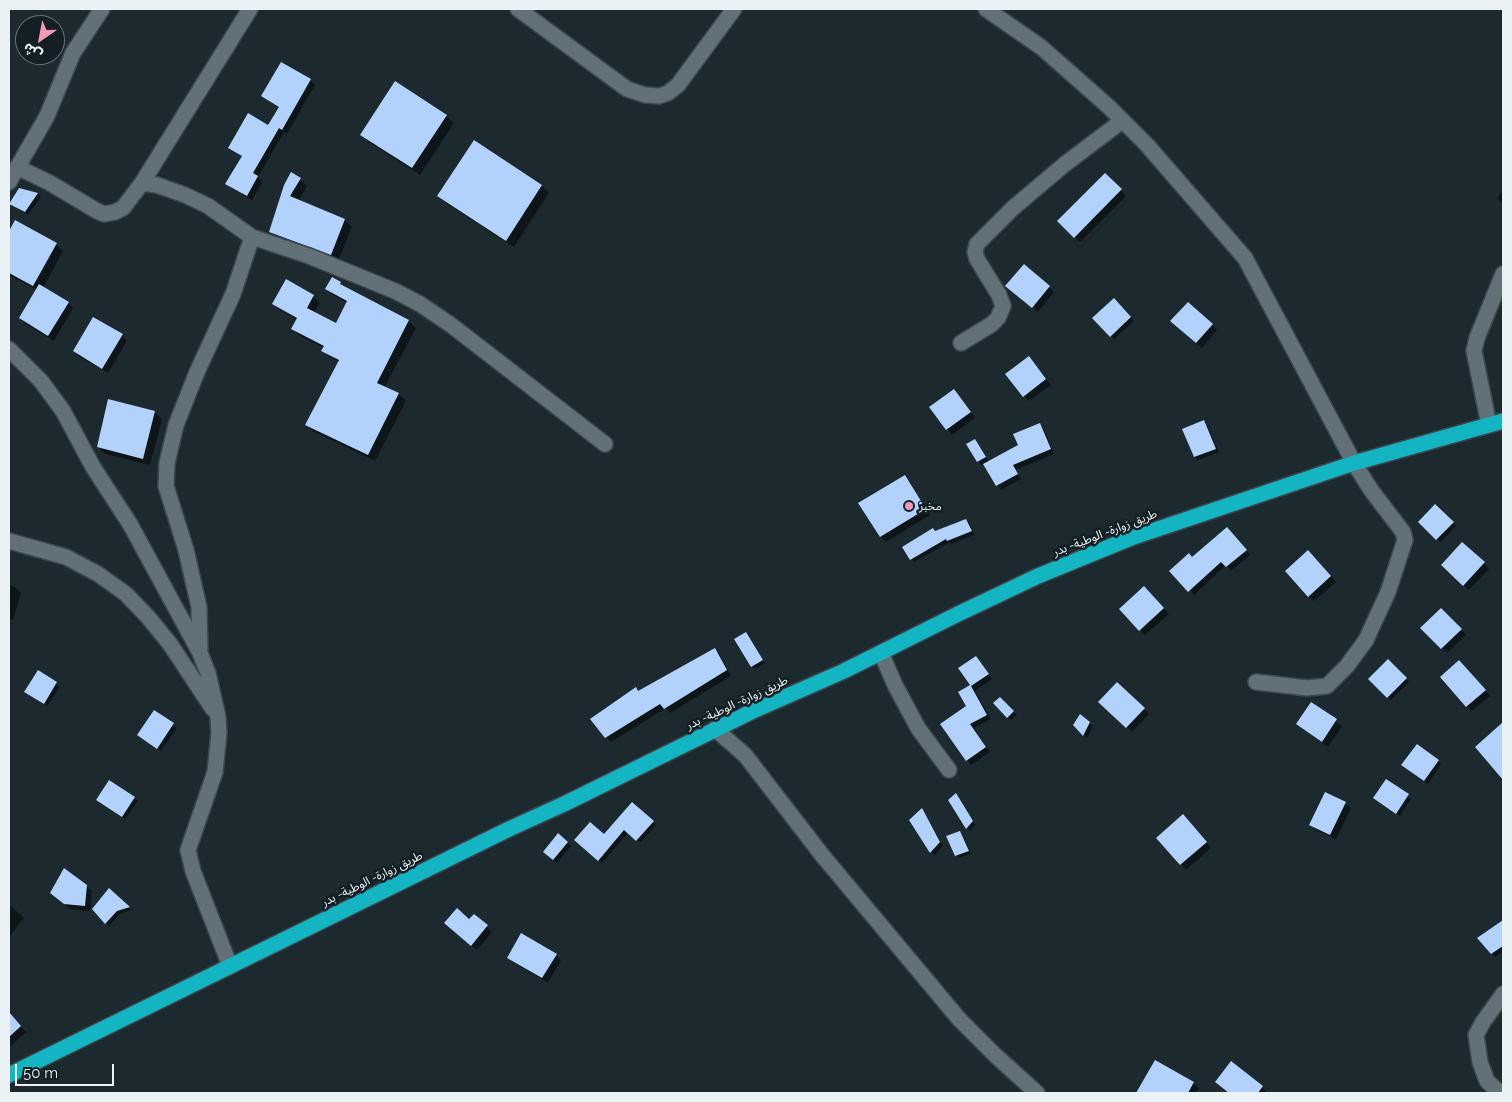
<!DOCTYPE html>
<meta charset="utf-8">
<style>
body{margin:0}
#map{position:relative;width:1512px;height:1102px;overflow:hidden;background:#1c292f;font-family:Raleway,"Noto Sans Arabic",sans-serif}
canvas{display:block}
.frame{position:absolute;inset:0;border:10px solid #eaf2f6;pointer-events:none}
.north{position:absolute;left:15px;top:15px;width:50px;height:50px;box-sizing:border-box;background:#131f25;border:1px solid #697379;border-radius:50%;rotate:213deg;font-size:14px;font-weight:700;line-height:20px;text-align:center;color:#eaf2f6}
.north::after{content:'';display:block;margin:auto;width:18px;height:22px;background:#f09ab7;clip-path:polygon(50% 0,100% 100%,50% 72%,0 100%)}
.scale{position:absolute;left:15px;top:1064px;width:99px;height:22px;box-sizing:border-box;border:2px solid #eaf2f6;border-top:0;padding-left:6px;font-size:15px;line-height:18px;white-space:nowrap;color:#eaf2f6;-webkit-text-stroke:4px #131f25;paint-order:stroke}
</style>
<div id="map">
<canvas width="1512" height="1102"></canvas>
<div class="frame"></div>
<div class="north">ش</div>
<div class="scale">50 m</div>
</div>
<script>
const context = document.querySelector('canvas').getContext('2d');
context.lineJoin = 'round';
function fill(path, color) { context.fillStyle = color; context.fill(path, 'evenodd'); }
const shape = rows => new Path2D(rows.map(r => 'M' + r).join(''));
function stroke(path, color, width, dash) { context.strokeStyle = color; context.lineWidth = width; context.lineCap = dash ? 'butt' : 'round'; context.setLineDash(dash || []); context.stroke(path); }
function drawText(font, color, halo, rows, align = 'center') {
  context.font = font + ' Raleway,"Noto Sans Arabic",sans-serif'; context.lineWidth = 5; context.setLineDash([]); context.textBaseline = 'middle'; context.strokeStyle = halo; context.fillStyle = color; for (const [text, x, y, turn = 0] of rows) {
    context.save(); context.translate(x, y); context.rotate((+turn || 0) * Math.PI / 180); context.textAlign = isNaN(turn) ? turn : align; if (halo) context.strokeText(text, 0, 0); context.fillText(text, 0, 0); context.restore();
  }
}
const shadow = shape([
 [310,80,315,85,287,134,284,132,258,177,263,182,252,200,232,188,227,183,242,157,229,147,269,127,280,108,262,96],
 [446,116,454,123,420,175,369,142,362,135],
 [474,142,542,186,549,193,514,247,446,203,439,196],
 [1105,174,1126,196,1080,242,1059,221],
 [300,179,307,186,299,201,345,220,352,227,338,261,277,238,270,231,286,184],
 [20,189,38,194,41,197,28,215,9,204],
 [1503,189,1503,204,1497,198],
 [15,221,56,244,63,251,43,288,68,303,73,308,54,341,26,324,20,318,37,290,9,275,9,233],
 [332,278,346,288,409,321,416,328,384,388,399,394,406,401,375,461,313,431,307,425,339,362,330,357,323,351,324,348,300,336,293,329,297,320,280,310,273,304,313,296,320,303,314,313,336,325,347,303,333,295,327,288],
 [1049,287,1054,292,1038,312,1012,291],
 [1114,300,1134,321,1114,339,1094,318],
 [1212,325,1217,330,1202,348,1177,326],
 [122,335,127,341,108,373,80,357,74,351],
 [1029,358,1051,385,1029,401,1024,396],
 [954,390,975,418,952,435,947,429],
 [154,412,162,419,150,465,105,454,98,447],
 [1204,421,1207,425,1219,452,1198,460,1195,457,1184,429],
 [1039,424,1044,429,1054,454,1016,470,1021,479,1001,490,997,485,984,463,981,465,978,461,978,444,989,462,1019,446],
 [905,476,910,482,930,515,886,542,880,536],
 [1435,506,1456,526,1441,542,1420,522],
 [966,520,970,524,974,535,952,544,950,542,914,562,911,559,935,532],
 [1232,533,1250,555,1231,571,1226,565,1194,595,1171,571],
 [1314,557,1336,582,1314,601,1308,596],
 [1484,563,1489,569,1469,590,1448,570],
 [9,585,15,587,21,593,13,620,9,619],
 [1149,593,1169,614,1145,635,1121,609],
 [1441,609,1466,635,1447,653,1422,628],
 [746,633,765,663,755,669,752,666],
 [715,650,720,655,731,676,670,713,666,708,611,742,592,720],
 [976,657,992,679,975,691,991,719,974,728,990,752,971,765,967,760,967,706,960,692,971,686],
 [1388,661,1409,682,1391,700,1370,679],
 [1465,667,1490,696,1472,711,1467,706],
 [38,672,60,687,47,706,29,695],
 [1117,684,1149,714,1132,732,1100,701],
 [1000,698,1017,715,1011,720,995,703],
 [1311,704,1342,726,1328,747,1297,724],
 [154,711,177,728,161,751,138,735],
 [1080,715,1093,726,1087,738,1074,724],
 [1502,725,1503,726,1503,778,1476,747],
 [1438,761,1441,764,1428,784,1406,768],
 [1386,781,1411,799,1400,816,1378,801],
 [956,794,975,825,970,831,949,800],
 [134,798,138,801,125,819,97,800],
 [1345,803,1351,808,1336,839,1316,830,1311,824],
 [632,804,656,825,640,843,628,833,602,863,579,844,604,836],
 [922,809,943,846,934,856,911,820],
 [1188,822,1211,848,1186,870,1158,838],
 [960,832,963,836,971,854,959,858,956,855],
 [567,843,571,846,557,863,548,855],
 [86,886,92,891,90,911,70,909,57,898],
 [109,890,132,910,120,914,109,926,93,909],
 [9,904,24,918,9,937],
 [474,915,492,932,477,950,451,929,470,921],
 [1501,924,1503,926,1503,951,1495,957,1478,938],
 [556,955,561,960,548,983,514,963,508,958],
 [9,1014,26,1032,9,1048],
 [1231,1063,1262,1087,1267,1093,1230,1093,1222,1087],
 [1193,1083,1199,1088,1196,1093,1140,1093,1139,1092]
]);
const building = shape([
 [281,62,311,79,282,130,279,128,253,173,258,176,247,196,225,184,242,156,228,148,248,113,268,125,279,107,261,96],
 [395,81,447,115,412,168,360,135],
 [474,140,542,185,506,241,437,196],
 [291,172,301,178,290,196,345,219,331,255,269,232,284,185],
 [1105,173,1122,189,1074,238,1057,221],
 [19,188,38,193,25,212,9,204],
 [15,220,57,243,33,286,9,273,9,231],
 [1024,264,1050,286,1032,308,1005,286],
 [332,277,341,282,340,284,409,320,377,383,399,393,368,455,305,425,339,360,321,351,324,346,291,329,297,318,272,304,286,279,314,295,307,308,336,323,347,301,325,289],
 [39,284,69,302,48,336,19,318],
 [1114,298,1131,317,1110,337,1092,318],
 [1188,302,1213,324,1196,343,1170,321],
 [93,317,123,334,102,369,73,351],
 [1029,356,1046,379,1023,397,1005,374],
 [954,389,971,412,946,430,929,407],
 [108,399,155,411,143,459,97,447],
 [1204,420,1216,449,1194,457,1182,429],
 [1040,423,1051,449,1013,465,1018,474,996,486,983,464,1018,445,1013,434],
 [975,439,986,457,977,462,966,444],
 [905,475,926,509,880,537,858,503],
 [1435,504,1454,522,1436,540,1418,522],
 [966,519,972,531,947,541,946,539,910,560,902,547,933,528,935,531],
 [1227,527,1247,550,1226,567,1221,562,1188,592,1169,571,1189,553,1192,557],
 [1462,542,1485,562,1463,586,1441,565],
 [1308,550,1331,576,1308,597,1285,571],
 [1144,586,1164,608,1139,631,1119,609],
 [1441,608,1462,629,1441,649,1420,628],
 [746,632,763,660,751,667,734,639],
 [715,648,727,670,664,709,660,704,605,738,590,719,636,687,638,691],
 [976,656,989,674,971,686,987,715,970,724,986,747,966,761,940,724,966,706,958,692,970,685,958,668],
 [1388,659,1407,678,1387,698,1368,679],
 [1459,660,1486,690,1466,707,1440,677],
 [38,670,57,682,44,704,24,692],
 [1117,682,1145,708,1126,728,1098,702],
 [1000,697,1014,711,1007,718,993,703],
 [1311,702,1337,719,1322,742,1296,724],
 [154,710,174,723,157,749,137,735],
 [1080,714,1090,722,1083,736,1073,725],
 [1503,722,1503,780,1475,747],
 [1417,744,1439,760,1424,781,1401,765],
 [1386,779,1409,794,1396,814,1373,798],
 [109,780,135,797,122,817,96,800],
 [1325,792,1346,802,1330,835,1309,825],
 [956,793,973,821,966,829,948,800],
 [632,802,654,821,636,841,624,830,598,861,574,840,590,822,604,834],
 [922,808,940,842,930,853,909,820],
 [1183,814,1207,842,1180,865,1156,838],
 [960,831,969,851,955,856,946,836],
 [558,833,568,842,553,860,543,852],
 [64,868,87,885,85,906,64,904,50,893],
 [109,888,130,907,117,911,105,924,92,909],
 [457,908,469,919,474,914,488,925,471,946,444,923],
 [1503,920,1503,946,1491,954,1477,938],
 [521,933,557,954,542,978,507,958],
 [9,1012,21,1026,9,1037],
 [1155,1060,1194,1082,1188,1093,1136,1093],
 [1231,1061,1263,1086,1258,1093,1229,1093,1215,1082]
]);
const street = shape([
 [518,9,627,89,645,95,659,96,668,93,678,85,734,9],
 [986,9,1041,47,1109,107,1147,145,1245,258,1354,463,1371,490,1403,532,1405,540,1388,592,1366,640,1347,666,1327,686,1307,688,1256,682],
 [17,167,50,183,97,211,104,214,115,212,123,208,142,183,157,185,185,195,208,206,252,237,309,256,395,291,420,304,451,325,605,444],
 [9,182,47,116,73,53,102,9],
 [142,183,250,9],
 [961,343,992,324,998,318,1003,306,999,295,977,259,975,252,977,244,1013,208,1065,164,1122,121],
 [9,349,41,381,63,411,93,467,130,524,200,653,208,673,218,717,219,733,215,772,188,850,193,871,230,966],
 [1489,425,1474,351,1477,338,1503,274],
 [9,541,66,557,98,574,126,594,148,617,170,644,213,709],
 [200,649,199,607,186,550,166,486,167,463,176,425,197,372,233,294,252,237],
 [881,653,895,685,918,728,949,770],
 [1500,1093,1487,1081,1480,1062,1476,1035,1483,1022,1503,994]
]);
const secondary = shape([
 [715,729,745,755,822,855,959,1019,995,1055,1037,1093]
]);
const highway = shape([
 [9,1075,509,829,564,804,753,711,844,671,958,614,1038,576,1131,538,1354,463,1503,421]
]);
const markers = [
 [909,506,5,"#f09ab7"]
];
const poiNames = [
 ["مخبز",919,506]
];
const streetNames = [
 ["طريق زوارة- الوطية- بدر",1105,533,-21],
 ["طريق زوارة- الوطية- بدر",737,703,-25],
 ["طريق زوارة- الوطية- بدر",372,879,-26]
];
fill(shadow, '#0007');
fill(building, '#b2d2fb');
stroke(street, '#3d474d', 18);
stroke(secondary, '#3d474d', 18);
stroke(highway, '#3d474d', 18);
stroke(street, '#627078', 15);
stroke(secondary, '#627078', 15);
stroke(highway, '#14b5c2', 15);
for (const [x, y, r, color] of markers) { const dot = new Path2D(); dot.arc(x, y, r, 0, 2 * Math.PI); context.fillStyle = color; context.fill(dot); stroke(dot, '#131f25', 2); }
drawText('12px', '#eaf2f6', '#131f25', poiNames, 'left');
drawText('12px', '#eaf2f6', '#131f25', streetNames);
</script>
